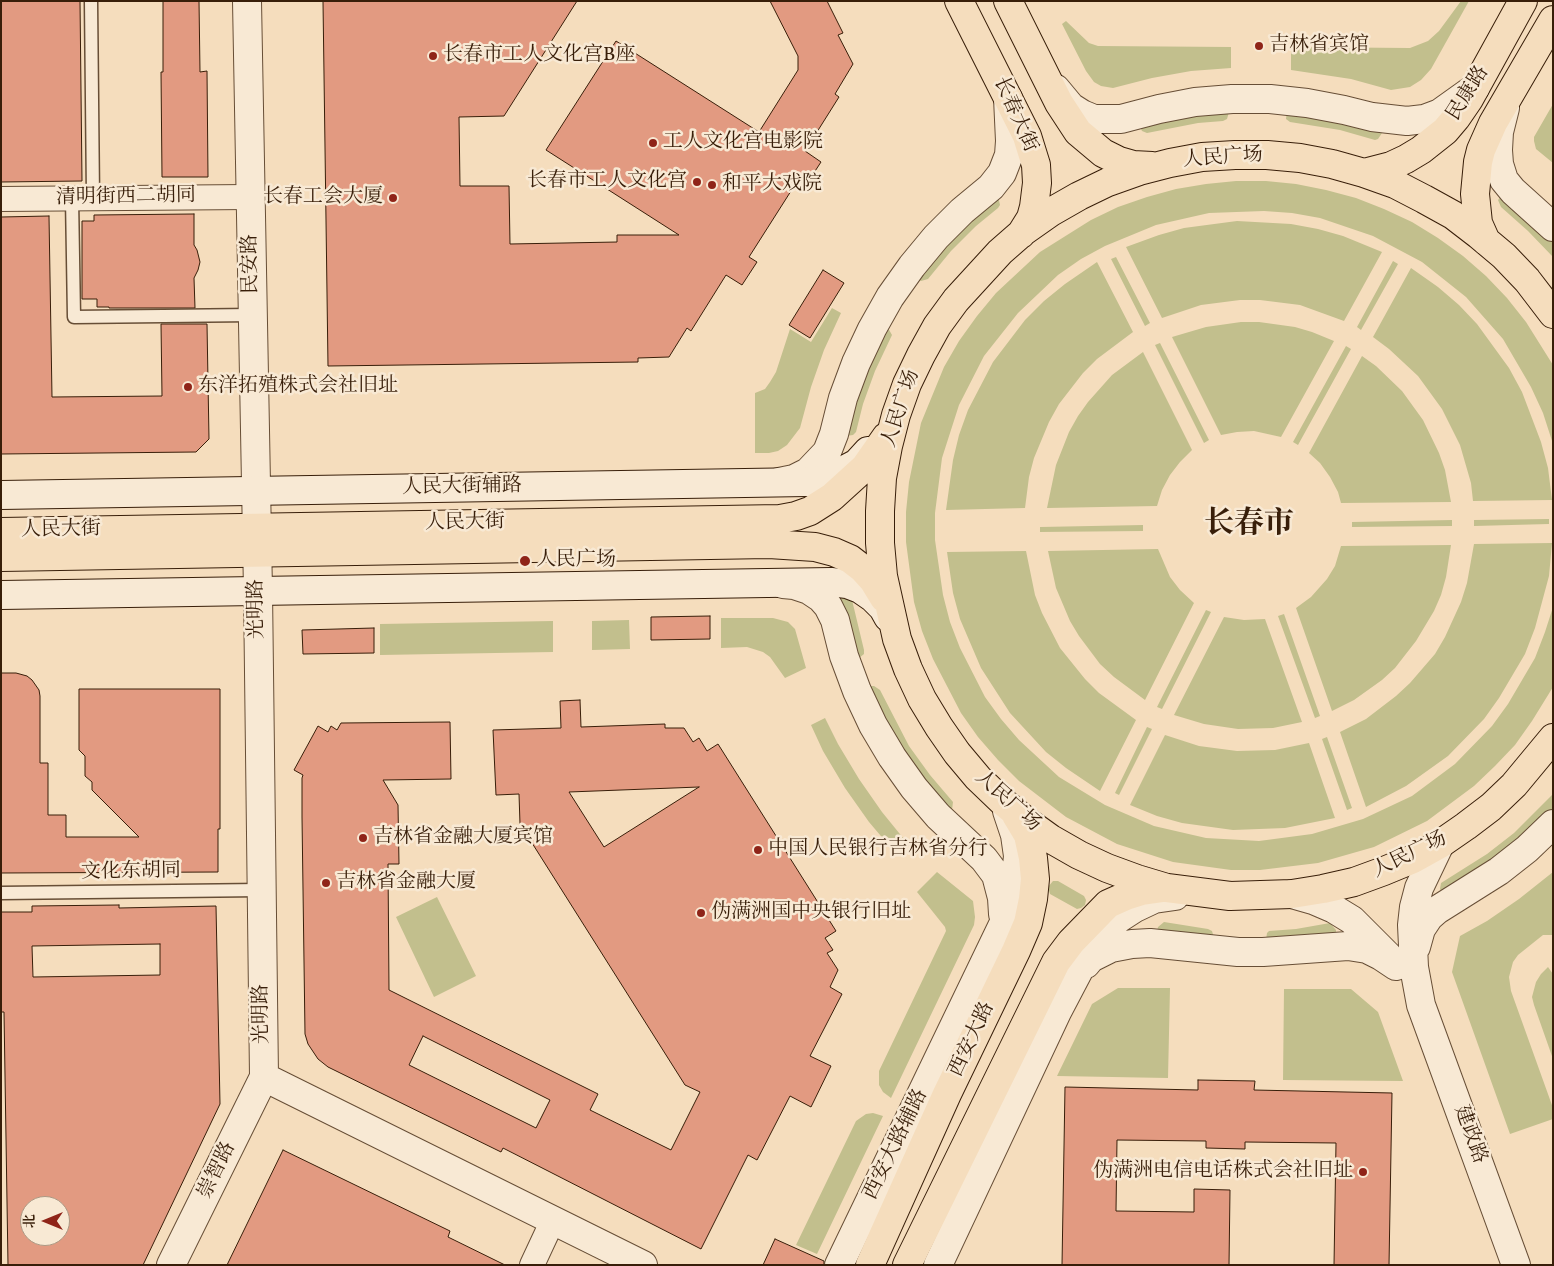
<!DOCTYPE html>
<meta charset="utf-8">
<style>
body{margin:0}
#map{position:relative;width:1554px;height:1266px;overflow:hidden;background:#f5ddbd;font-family:Vollkorn,"Noto Serif SC",serif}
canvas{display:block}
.frame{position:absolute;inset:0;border:2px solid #381e09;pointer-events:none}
.north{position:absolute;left:20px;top:1196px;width:50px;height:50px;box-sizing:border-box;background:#f8e9d4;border:1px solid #ab9883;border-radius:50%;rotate:270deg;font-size:14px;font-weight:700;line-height:20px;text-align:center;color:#381e09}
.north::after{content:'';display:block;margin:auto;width:18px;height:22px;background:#8f2418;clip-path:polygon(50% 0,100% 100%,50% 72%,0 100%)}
</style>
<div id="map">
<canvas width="1554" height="1266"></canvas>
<div class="frame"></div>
<div class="north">北</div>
</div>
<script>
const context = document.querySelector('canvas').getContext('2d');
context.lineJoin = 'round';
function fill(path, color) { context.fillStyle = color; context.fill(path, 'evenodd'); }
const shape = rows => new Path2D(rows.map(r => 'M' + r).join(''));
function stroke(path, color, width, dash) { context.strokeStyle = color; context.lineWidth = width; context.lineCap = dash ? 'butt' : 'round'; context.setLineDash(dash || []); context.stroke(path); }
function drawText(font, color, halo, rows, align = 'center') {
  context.font = font + ' Vollkorn,"Noto Serif SC",serif'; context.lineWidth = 5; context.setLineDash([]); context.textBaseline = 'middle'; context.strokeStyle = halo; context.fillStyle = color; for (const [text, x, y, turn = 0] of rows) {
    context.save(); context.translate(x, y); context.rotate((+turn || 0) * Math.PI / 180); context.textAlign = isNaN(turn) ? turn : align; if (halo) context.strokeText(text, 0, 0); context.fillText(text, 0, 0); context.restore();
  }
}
const green = shape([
 [1461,1,1469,1,1431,69,1421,80,1410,87,1391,90,1351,79,1291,70,1291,47,1410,48,1428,41,1439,31],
 [1066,21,1089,43,1098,46,1231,47,1231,68,1191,71,1152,78,1113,88,1101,86,1094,82,1086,71,1062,24],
 [1553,104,1553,163,1536,149,1534,141,1534,137],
 [1287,110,1382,129,1382,133,1378,139,1375,140,1340,130,1290,122,1286,119],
 [1229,112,1227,119,1223,121,1198,123,1147,133,1142,131,1140,127,1142,119],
 [1236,181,1266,181,1296,184,1326,190,1356,198,1384,209,1412,222,1438,238,1463,256,1486,276,1507,298,1526,322,1553,365,1553,444,1543,413,1531,387,1503,339,1466,297,1422,262,1373,236,1320,218,1292,213,1264,211,1209,213,1156,225,1105,246,1081,259,1058,275,1018,313,984,356,959,405,942,458,935,513,935,540,943,595,950,622,960,648,985,697,1001,719,1019,740,1059,777,1105,805,1154,826,1206,838,1259,841,1312,834,1363,819,1412,796,1455,764,1492,726,1508,704,1535,658,1545,632,1553,607,1553,687,1532,721,1515,745,1495,766,1474,786,1427,821,1374,847,1318,863,1260,870,1231,870,1173,862,1117,844,1066,817,1019,781,998,760,978,737,961,713,933,659,922,631,914,602,906,542,906,512,909,482,921,423,944,367,959,341,977,316,996,293,1040,252,1091,220,1118,207,1147,197,1176,189,1206,184],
 [1503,194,1553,236,1553,257,1528,231,1501,207,1498,200],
 [998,196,1000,205,998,208,976,226,951,251,928,279,921,281,918,279,916,269],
 [1237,221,1291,224,1318,229,1343,236,1382,252,1344,321,1300,305,1260,300,1240,300,1201,305,1162,318,1126,247,1159,235,1184,228],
 [1116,257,1150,323,1145,326,1111,259],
 [1393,261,1398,264,1361,330,1357,327],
 [1097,262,1133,332,1097,359,1083,373,1059,404,1049,422,1034,458,1029,477,1025,508,946,510,953,460,959,435,968,410,993,362,1025,320,1044,301,1065,284],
 [1411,268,1438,287,1459,305,1477,324,1509,368,1522,392,1541,442,1548,468,1552,500,1473,501,1471,483,1460,445,1442,409,1418,376,1389,349,1373,337],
 [832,308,841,313,824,350,811,387,800,428,787,445,778,451,769,453,755,453,755,393,765,389,770,382,776,372,790,329,811,342],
 [1241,322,1259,322,1295,327,1312,332,1334,341,1281,437,1254,431,1237,432,1221,435,1172,337,1206,327],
 [888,328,892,335,875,371,863,404,856,432,853,435,846,436,849,400],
 [1160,343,1209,440,1204,443,1155,345],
 [1346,346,1351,349,1298,445,1293,442],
 [1143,352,1192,450,1180,462,1170,475,1162,490,1157,506,1047,508,1056,465,1069,432,1078,416,1088,402,1112,375],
 [1362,356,1376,366,1402,391,1423,420,1439,453,1445,470,1451,502,1341,503,1338,492,1330,477,1320,463,1309,453],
 [1549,519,1549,524,1474,526,1474,520],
 [1452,520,1452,526,1352,527,1352,522],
 [1143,525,1143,531,1040,532,1040,527],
 [1552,543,1549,576,1535,628,1525,654,1499,698,1484,719,1448,756,1406,786,1366,807,1340,732,1366,719,1396,696,1410,683,1435,654,1445,637,1461,602,1467,583,1474,544],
 [1451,545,1446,577,1441,595,1434,611,1416,641,1395,668,1382,680,1354,700,1332,711,1296,608,1311,597,1327,579,1335,566,1341,546],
 [1158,549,1170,577,1180,590,1194,603,1145,700,1114,677,1100,664,1079,636,1070,621,1056,588,1048,551],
 [1026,551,1035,595,1042,613,1060,648,1085,679,1099,693,1136,720,1100,791,1066,768,1046,752,1010,713,981,668,960,619,953,593,947,552],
 [844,596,852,600,864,650,864,654,859,658,837,602,840,598],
 [1206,610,1211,612,1162,709,1157,707],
 [1284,614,1320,716,1315,718,1278,616],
 [1224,617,1244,620,1265,619,1302,722,1273,728,1238,729,1204,724,1174,715],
 [721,618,773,618,788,622,795,629,806,668,785,678,770,657,763,652,747,647,721,648],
 [629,620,630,649,592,650,592,621],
 [553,621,553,652,380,655,380,624],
 [870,686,874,686,880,690,909,746,930,775,953,802,952,810,918,784,867,689],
 [825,718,838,744,859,779,882,812,908,844,897,855,869,822,845,788,823,751,811,725],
 [1147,727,1152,729,1119,795,1115,793],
 [1165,735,1199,746,1237,751,1275,750,1309,743,1335,818,1285,828,1233,830,1182,823,1157,816,1130,805],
 [1327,737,1352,808,1347,810,1322,739],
 [1553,794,1553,816,1523,844,1441,892,1440,889,1441,883,1487,854,1514,833],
 [937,872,973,901,975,917,974,925,891,1098,883,1092,879,1085,879,1071,946,931,945,927,917,892],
 [1553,872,1553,935,1543,935,1518,955,1513,962,1509,977,1511,991,1553,1108,1553,1119,1510,1134,1452,972,1460,936,1487,921,1519,899],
 [1053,881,1058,881,1084,896,1086,900,1085,905,1081,908,1077,909,1050,894,1048,887],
 [437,897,476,976,434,997,396,917],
 [1164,922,1208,929,1212,931,1214,938,1157,931,1158,927],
 [1330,923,1336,930,1336,934,1266,940,1267,933,1269,931,1296,929],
 [1548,967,1553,974,1553,1059,1534,1005,1532,997,1536,982,1541,974],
 [1118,988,1170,988,1168,1078,1057,1076,1092,1004],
 [1284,989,1351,989,1378,1012,1403,1081,1283,1080],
 [873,1113,883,1116,817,1254,796,1245,856,1121,866,1114]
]);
const building = shape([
 [1,1,80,1,82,181,1,182,1,1],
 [163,1,199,1,200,72,207,71,208,177,162,177,161,72,163,72,163,1],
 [323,1,577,1,504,116,459,117,460,186,509,186,510,244,617,242,617,235,679,235,546,150,616,41,759,132,798,70,798,56,770,1,827,1,843,33,838,35,853,64,835,94,839,97,805,151,821,162,806,185,798,180,749,257,757,262,742,285,726,275,691,331,687,328,669,357,638,358,638,362,328,366,323,1],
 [194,214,194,245,197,250,200,262,198,270,194,278,195,308,109,308,109,307,97,307,97,299,82,299,82,221,94,221,94,215,194,214],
 [49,216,52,397,162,396,161,324,207,324,209,439,196,452,1,454,1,217,49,216],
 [823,270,844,283,810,338,789,325,823,270],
 [1240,517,1258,517,1258,534,1240,534,1240,517],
 [710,616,710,639,651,640,651,617,710,616],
 [374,628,374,653,303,654,302,630,374,628],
 [1,673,16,673,27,676,32,680,39,690,40,696,40,763,48,763,48,815,66,815,66,837,139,837,92,790,92,782,85,776,85,756,79,750,79,689,220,689,220,829,218,829,218,872,1,873,1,673],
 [580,700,581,727,665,724,665,728,684,728,693,742,699,738,707,751,718,744,836,931,825,938,833,950,827,953,838,970,830,987,842,994,810,1056,831,1066,811,1107,790,1096,757,1160,748,1155,701,1249,503,1148,501,1152,328,1067,318,1059,308,1044,305,1034,302,817,302,778,303,775,294,770,318,726,328,732,331,726,337,730,341,723,450,722,451,779,383,780,398,805,399,864,388,864,389,990,598,1094,590,1110,671,1150,700,1092,685,1085,520,824,519,794,496,795,493,730,561,728,560,701,580,700],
 [699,787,604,847,569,792,699,787],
 [423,1036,550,1100,536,1128,409,1065,423,1036],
 [119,905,119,908,216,906,220,1104,143,1265,8,1265,4,1012,1,1012,1,912,32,912,32,906,119,905],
 [160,944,160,975,33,977,32,946,160,944],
 [30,1206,60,1206,60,1236,30,1236,30,1206],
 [1198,1080,1255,1081,1254,1090,1392,1093,1389,1265,1334,1265,1336,1143,1245,1142,1245,1149,1206,1148,1206,1141,1117,1140,1116,1211,1194,1212,1194,1189,1230,1190,1229,1265,1062,1265,1065,1087,1198,1090,1198,1080],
 [283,1150,450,1231,448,1237,505,1265,227,1265,283,1150],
 [775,1239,824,1261,824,1265,763,1265,775,1239]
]);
const service = shape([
 [91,1,93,198],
 [72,198,74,317,253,315],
 [1,893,261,890]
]);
const minor = shape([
 [1,199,250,197],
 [532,1265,553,1220]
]);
const tertiary = shape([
 [247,1,258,591,264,1077,643,1265],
 [1056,89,1071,107,1082,114,1094,119,1121,119,1159,109,1195,102,1232,99,1270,99,1307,103,1344,110,1372,117,1407,121,1424,119,1440,113,1475,88],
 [1505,108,1499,132,1498,150,1499,164,1504,180,1513,191,1553,227],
 [779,482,794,479,808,472,827,452,834,434,843,398,856,363,872,329,890,297,912,266,936,237,962,211,991,187,1002,173,1009,155,1010,141,1008,98],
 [783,584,794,585,809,590,821,598,828,606,835,620,844,656,857,691,873,725,892,757,914,788,938,816,984,859,996,875,1002,898,1003,914],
 [1440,844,1419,888,1414,907,1412,925,1414,967,1421,1005,1516,1265],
 [1292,894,1313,900,1334,909,1352,920,1388,956],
 [1416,947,1421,929,1429,917,1437,910,1499,871,1527,849,1553,824],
 [1086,964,1091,958,1111,948,1132,944,1150,943,1238,952,1263,952,1348,946,1367,949,1381,956,1396,966],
 [171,1265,264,1077],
 [839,1265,1009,912,1014,896,1018,856,1015,835,1007,811],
 [938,1265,1057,1012,1089,951,1103,934,1118,919,1135,908,1154,899,1175,896]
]);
const secondary = shape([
 [1,495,807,482,822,480,840,472,857,463,868,451],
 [1,595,831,582,847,584,860,589,873,598,883,608,888,617]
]);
const primary = shape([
 [959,1,1027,136,1036,165,1037,183,1034,207,1031,218,1021,234],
 [1008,1,1059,103,1078,132,1103,153,1119,161,1133,165,1152,166],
 [1364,173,1391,166,1406,159,1421,150,1445,131,1456,118,1469,99,1523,1],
 [1486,241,1478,223,1475,194,1478,162,1481,150,1493,123,1553,20],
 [1553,314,1527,280,1504,256,1479,235,1453,215,1424,199,1395,184,1364,173,1332,164,1300,158,1267,155,1235,155,1202,157,1170,163,1139,171,1108,182,1079,196,1051,212,1024,231,1000,252,956,300,937,326,921,355,907,384,896,415,888,446,882,478,880,511,880,543,883,576,897,639,908,669,922,699,939,727,957,753,978,778,1002,801,1026,821,1051,839,1079,855,1107,868,1137,879,1167,888,1230,896,1292,894,1323,889,1354,882,1384,871,1413,859,1440,844,1466,826,1491,807,1514,785,1553,738],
 [1,532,780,519,796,516,810,511,832,497,865,467,886,437],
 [1,557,769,544,815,547,834,552,850,559,863,569,873,580,884,598],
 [870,1265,947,1094,1016,951,1028,923,1033,899,1035,879,1033,858,1028,835,1016,815],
 [907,1265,1056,962,1071,942,1108,904,1126,896,1142,891,1163,888]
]);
const markers = [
 [1259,46,5,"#8f2418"],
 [433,56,5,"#8f2418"],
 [653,143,5,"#8f2418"],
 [697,182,5,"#8f2418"],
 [712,185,5,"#8f2418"],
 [393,198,5,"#8f2418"],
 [188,387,5,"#8f2418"],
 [525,561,6,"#8f2418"],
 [363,838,5,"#8f2418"],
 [758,850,5,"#8f2418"],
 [326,883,5,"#8f2418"],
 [701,913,5,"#8f2418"],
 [1363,1172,5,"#8f2418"]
];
const poiNames = [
 ["吉林省宾馆",1269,46],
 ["长春市工人文化宫B座",443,56],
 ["工人文化宫电影院",663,143],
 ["长春市工人文化宫",687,182,"right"],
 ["和平大戏院",722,185],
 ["长春工会大厦",383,198,"right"],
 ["东洋拓殖株式会社旧址",198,387],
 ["人民广场",536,561],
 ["吉林省金融大厦宾馆",373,838],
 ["中国人民银行吉林省分行",768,850],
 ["吉林省金融大厦",336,883],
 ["伪满洲国中央银行旧址",711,913],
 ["伪满洲电信电话株式会社旧址",1353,1172,"right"]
];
const streetNames = [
 ["民康路",1469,94,-58],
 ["长春大街",1014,115,66],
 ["人民广场",1223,159,-4],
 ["清明街西二胡同",126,198,-1],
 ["民安路",252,264,-91],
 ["人民广场",902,409,-72],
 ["人民大街辅路",462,488,-1],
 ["人民大街",465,524,-1],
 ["人民大街",61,531,-1],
 ["光明路",258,609,-91],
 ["人民广场",1007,802,42],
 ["人民广场",1410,856,-26],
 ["文化东胡同",131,873,-1],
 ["光明路",263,1014,-91],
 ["西安大路",973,1040,-65],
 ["建政路",1469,1135,70],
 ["西安大路辅路",897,1145,-64],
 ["崇智路",218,1171,-64]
];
const townNames = [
 ["长春市",1249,526]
];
fill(green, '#c2bf8d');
fill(building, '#e29a81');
stroke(building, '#381e09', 1);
stroke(service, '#674e36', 15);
stroke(minor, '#674e36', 26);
stroke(tertiary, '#674e36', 30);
stroke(secondary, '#381e09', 30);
stroke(primary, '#381e09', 30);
stroke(service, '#f8e9d4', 12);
stroke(minor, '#f8e9d4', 24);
stroke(tertiary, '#f8e9d4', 28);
stroke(secondary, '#f8e9d4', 28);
stroke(primary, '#f5ddbd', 28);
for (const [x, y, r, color] of markers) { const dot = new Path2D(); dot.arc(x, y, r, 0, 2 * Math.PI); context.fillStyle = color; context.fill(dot); stroke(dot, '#f8e9d4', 2); }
drawText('20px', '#381e09', '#f8e9d4', poiNames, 'left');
drawText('20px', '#381e09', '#f8e9d4', streetNames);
drawText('bold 30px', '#381e09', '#f8e9d4', townNames);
</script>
